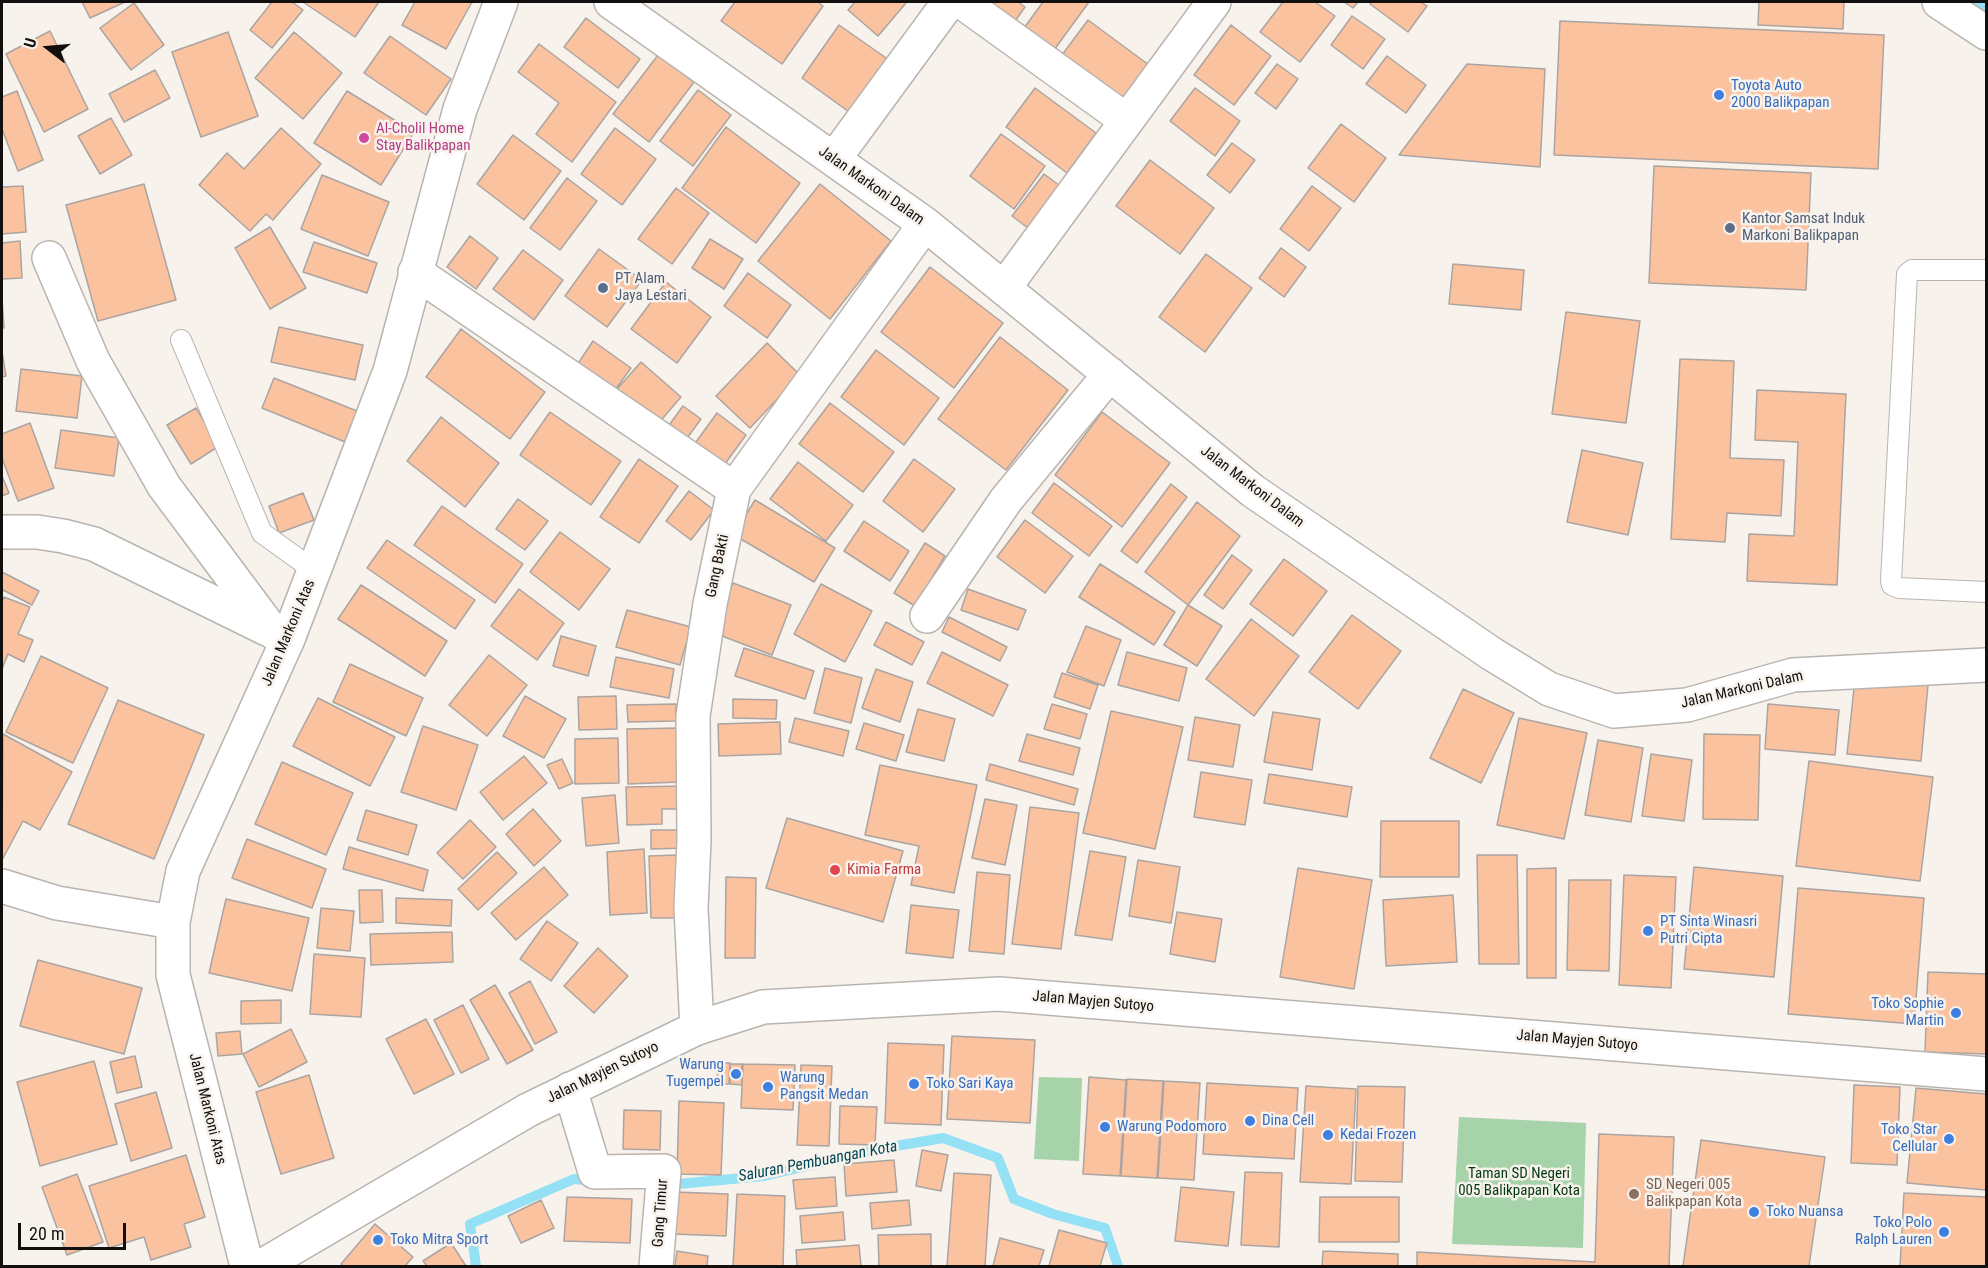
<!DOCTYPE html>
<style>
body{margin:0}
#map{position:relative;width:1988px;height:1268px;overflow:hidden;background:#f8f2ed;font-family:"Roboto Condensed",sans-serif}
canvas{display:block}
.frame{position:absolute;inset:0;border:3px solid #12100e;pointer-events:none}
.north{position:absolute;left:18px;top:18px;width:60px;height:60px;-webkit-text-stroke:4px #f8f2ed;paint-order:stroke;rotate:286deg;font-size:16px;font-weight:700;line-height:24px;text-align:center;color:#12100e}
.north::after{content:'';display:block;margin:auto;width:21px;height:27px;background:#12100e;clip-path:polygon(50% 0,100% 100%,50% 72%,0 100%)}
.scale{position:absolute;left:18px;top:1223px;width:108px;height:27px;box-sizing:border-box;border:3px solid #12100e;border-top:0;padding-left:8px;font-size:18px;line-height:21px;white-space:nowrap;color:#12100e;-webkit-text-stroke:4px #f8f2ed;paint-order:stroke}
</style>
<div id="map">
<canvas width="1988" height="1268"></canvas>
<div class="frame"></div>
<div class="north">U</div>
<div class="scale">20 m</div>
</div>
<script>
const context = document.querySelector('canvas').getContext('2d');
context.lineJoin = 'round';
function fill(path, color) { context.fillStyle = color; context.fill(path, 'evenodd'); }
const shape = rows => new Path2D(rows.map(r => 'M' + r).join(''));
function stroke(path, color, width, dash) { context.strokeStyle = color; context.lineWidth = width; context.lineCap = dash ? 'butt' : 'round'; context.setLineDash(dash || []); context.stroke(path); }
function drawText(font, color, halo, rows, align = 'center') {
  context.font = font + ' "Roboto Condensed",sans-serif'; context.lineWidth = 5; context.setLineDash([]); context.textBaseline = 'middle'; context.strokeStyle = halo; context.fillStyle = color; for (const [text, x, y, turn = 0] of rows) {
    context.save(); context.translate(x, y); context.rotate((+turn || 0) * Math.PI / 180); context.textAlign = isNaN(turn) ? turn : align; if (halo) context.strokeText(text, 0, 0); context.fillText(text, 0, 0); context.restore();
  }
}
const green = shape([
 [1039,1077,1082,1078,1079,1161,1034,1159],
 [1459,1117,1586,1123,1583,1248,1452,1244]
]);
const stream = shape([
 [1976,2,1986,8],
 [667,1185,764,1176,884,1148,943,1138,998,1158,1014,1199,1053,1214,1105,1228,1118,1266],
 [476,1266,470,1224,574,1179,594,1181]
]);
const building = shape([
 [82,2,125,2,90,18,82,2],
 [272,2,292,2,303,10,272,48,250,30,272,2],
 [303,2,379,2,355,37,303,2],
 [415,2,472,2,446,49,402,25,415,2],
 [735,2,818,2,823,6,782,64,721,21,735,2],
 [855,2,905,2,906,3,878,36,848,10,855,2],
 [984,2,1018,2,1025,7,1013,24,984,2],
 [1043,2,1089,2,1054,50,1024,28,1043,2],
 [1283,2,1315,2,1335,16,1300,62,1260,32,1283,2],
 [1344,2,1358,2,1353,8,1344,2],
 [1372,2,1421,2,1427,6,1408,32,1370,4,1372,2],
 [1759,2,1844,2,1843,29,1758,25,1759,2],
 [134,3,164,45,131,70,100,28,134,3],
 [1352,16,1385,39,1363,69,1331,45,1352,16],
 [586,18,640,59,618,88,564,47,586,18],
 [1088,20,1149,65,1122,101,1062,55,1088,20],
 [1560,21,1884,35,1878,169,1554,155,1560,21],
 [839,25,889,60,852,114,802,78,839,25],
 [1231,25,1271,56,1234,105,1194,75,1231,25],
 [50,31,88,109,44,132,6,54,50,31],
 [228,32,258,116,201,137,172,52,228,32],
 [294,32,342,73,303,119,255,78,294,32],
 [390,36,451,79,426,115,364,73,390,36],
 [539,44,616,102,572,162,536,134,559,103,518,72,539,44],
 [658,55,694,82,649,142,613,114,658,55],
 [1387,56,1426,85,1406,113,1366,84,1387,56],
 [1277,64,1298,79,1276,109,1255,93,1277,64],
 [1467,64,1545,69,1540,167,1399,155,1467,64],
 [155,70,170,98,124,122,109,94,155,70],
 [1035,88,1096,133,1067,173,1006,127,1035,88],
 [1195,88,1240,121,1215,156,1170,121,1195,88],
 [698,90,731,115,693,166,660,141,698,90],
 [17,91,43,160,18,171,2,129,2,97,17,91],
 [347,91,414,132,381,185,314,143,347,91],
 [111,118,132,155,100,174,78,136,111,118],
 [1341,124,1386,158,1354,202,1308,168,1341,124],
 [726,127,800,183,756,243,682,188,726,127],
 [281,128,321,164,273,220,266,214,250,231,199,185,227,153,244,169,281,128],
 [615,128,656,159,622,205,581,174,615,128],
 [1001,134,1045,166,1014,209,970,176,1001,134],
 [513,135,561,171,524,220,477,184,513,135],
 [1232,143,1255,160,1230,193,1207,175,1232,143],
 [1150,160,1214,208,1180,254,1116,206,1150,160],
 [1654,166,1811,173,1806,290,1649,283,1654,166],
 [1044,174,1067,191,1036,234,1012,216,1044,174],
 [322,175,389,202,368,256,301,229,322,175],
 [567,178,597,201,560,250,530,228,567,178],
 [144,184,176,300,98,321,66,205,144,184],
 [820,184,891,241,830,319,758,261,820,184],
 [23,186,26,232,2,234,2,187,23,186],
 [1312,186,1341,208,1309,251,1280,229,1312,186],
 [676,188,709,213,672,264,638,239,676,188],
 [270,227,306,288,270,309,235,248,270,227],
 [470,236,498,258,476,289,447,267,470,236],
 [710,239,743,259,724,289,692,268,710,239],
 [20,241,22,278,2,279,2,243,20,241],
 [314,242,377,263,367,293,303,272,314,242],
 [1281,248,1306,267,1284,297,1259,278,1281,248],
 [599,249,642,280,607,327,565,296,599,249],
 [523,250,563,280,534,320,493,289,523,250],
 [1206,254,1252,288,1205,352,1159,317,1206,254],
 [1453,264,1524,270,1521,310,1449,304,1453,264],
 [930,267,1003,323,954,388,881,332,930,267],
 [748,273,791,305,767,338,724,306,748,273],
 [666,282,711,317,677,363,631,329,666,282],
 [2,298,4,328,2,328,2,298],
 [1566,312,1640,321,1626,423,1552,414,1566,312],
 [279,327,363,345,355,380,271,362,279,327],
 [461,329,545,392,510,439,426,377,461,329],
 [1000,337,1068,390,1006,470,938,419,1000,337],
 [593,341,631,368,610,397,573,371,593,341],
 [767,343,800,375,750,428,716,396,767,343],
 [876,350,939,398,904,445,841,397,876,350],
 [2,351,6,376,2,377,2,351],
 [1680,359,1734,361,1730,458,1784,460,1781,516,1727,513,1725,542,1671,539,1680,359],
 [641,362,681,397,651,432,610,397,641,362],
 [21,369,82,376,77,418,16,411,21,369],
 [274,378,357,411,345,442,262,408,274,378],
 [1757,390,1846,394,1837,585,1747,581,1749,534,1794,536,1798,442,1755,440,1757,390],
 [830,403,894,452,863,492,799,444,830,403],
 [683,406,701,419,682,445,664,432,683,406],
 [196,408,219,446,191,464,167,425,196,408],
 [550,412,621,461,591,505,520,455,550,412],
 [1102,412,1170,463,1122,527,1055,475,1102,412],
 [717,413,746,435,722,468,693,446,717,413],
 [441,417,499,463,465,507,407,461,441,417],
 [30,423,54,488,18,501,2,458,2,434,30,423],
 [61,430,119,438,114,476,55,468,61,430],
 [1582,450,1643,463,1628,535,1567,522,1582,450],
 [639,459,678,486,639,543,600,517,639,459],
 [914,459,955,489,923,532,883,501,914,459],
 [798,462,853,505,826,541,770,499,798,462],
 [2,476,9,493,2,496,2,476],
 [1054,483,1112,526,1089,556,1032,513,1054,483],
 [1171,484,1187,497,1137,563,1121,551,1171,484],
 [689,491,714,510,691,540,666,521,689,491],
 [303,493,314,520,279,533,269,506,303,493],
 [518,499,548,521,525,550,496,529,518,499],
 [755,500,835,548,814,582,734,535,755,500],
 [1197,502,1240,536,1188,605,1145,572,1197,502],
 [442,506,523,564,495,603,414,545,442,506],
 [1025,520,1073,556,1045,593,997,557,1025,520],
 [864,521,909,551,890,581,844,551,864,521],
 [560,532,610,569,579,610,530,572,560,532],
 [387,540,475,600,455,629,367,568,387,540],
 [925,543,945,556,915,606,894,593,925,543],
 [1232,555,1252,570,1223,609,1204,595,1232,555],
 [1284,559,1327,591,1293,636,1250,604,1284,559],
 [1100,564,1175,612,1154,645,1079,597,1100,564],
 [2,572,39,591,32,605,3,590,2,593,2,572],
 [733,583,791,605,772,655,714,633,733,583],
 [821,584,872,611,845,662,794,634,821,584],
 [361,585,447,641,425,676,338,619,361,585],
 [519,589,564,623,537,660,491,626,519,589],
 [968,589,1026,610,1018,630,961,610,968,589],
 [4,597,30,607,18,634,33,640,24,662,8,654,2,669,2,602,4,597],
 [1188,605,1222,626,1197,666,1164,645,1188,605],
 [627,610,691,627,680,665,616,647,627,610],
 [1352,615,1401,651,1358,709,1309,672,1352,615],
 [949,617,1007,647,1000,661,942,632,949,617],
 [1251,619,1299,656,1254,716,1206,679,1251,619],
 [886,622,924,642,912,665,874,645,886,622],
 [1086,626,1121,640,1104,686,1067,672,1086,626],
 [561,636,596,646,588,676,553,666,561,636],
 [744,648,814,671,805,699,735,676,744,648],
 [942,652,1008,685,993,716,927,683,942,652],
 [1127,652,1187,668,1179,701,1118,685,1127,652],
 [489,655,527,685,487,736,449,705,489,655],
 [41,656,108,688,73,763,6,732,41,656],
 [616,657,674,669,669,698,610,687,616,657],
 [350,664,423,698,406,736,333,702,350,664],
 [825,668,862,678,851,723,814,713,825,668],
 [876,669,913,682,900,722,862,708,876,669],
 [1062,673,1098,685,1090,709,1054,697,1062,673],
 [1855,679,1928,685,1921,761,1847,754,1855,679],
 [1463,689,1514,713,1481,783,1430,758,1463,689],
 [525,696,566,719,544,758,503,736,525,696],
 [616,696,617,729,579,730,578,697,616,696],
 [318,698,395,737,370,786,293,746,318,698],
 [733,699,777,700,776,719,733,718,733,699],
 [118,700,204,735,154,859,68,824,118,700],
 [676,704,676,721,628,722,627,705,676,704],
 [1052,704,1087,714,1080,739,1044,729,1052,704],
 [1768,704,1839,710,1835,755,1765,749,1768,704],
 [918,709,955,719,944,761,906,752,918,709],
 [1111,711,1183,727,1155,849,1083,833,1111,711],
 [1273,712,1320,719,1312,770,1264,762,1273,712],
 [1195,717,1240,725,1233,767,1188,760,1195,717],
 [795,718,849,731,843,756,789,742,795,718],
 [1519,718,1587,733,1564,839,1497,825,1519,718],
 [780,722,781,754,719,756,718,724,780,722],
 [864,723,904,735,896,761,856,749,864,723],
 [423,726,478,745,456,810,401,792,423,726],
 [678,728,679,782,628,784,627,729,678,728],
 [3,734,72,772,40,830,23,821,2,860,3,734],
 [1027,734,1080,748,1073,775,1019,761,1027,734],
 [1704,734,1760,735,1758,820,1703,819,1704,734],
 [618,738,619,783,575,784,575,739,618,738],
 [1598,740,1643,748,1631,822,1585,815,1598,740],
 [1651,754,1692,760,1684,821,1642,816,1651,754],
 [524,756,547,783,503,820,480,792,524,756],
 [562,759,573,783,559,789,547,765,562,759],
 [1809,761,1933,777,1920,881,1796,866,1809,761],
 [282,762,353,793,326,855,255,824,282,762],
 [990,764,1078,789,1074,805,986,780,990,764],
 [880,765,977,785,954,893,911,885,919,846,865,835,880,765],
 [1201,772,1252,780,1245,825,1194,817,1201,772],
 [1269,774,1352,787,1347,817,1264,803,1269,774],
 [686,786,687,809,662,809,662,824,627,825,626,787,686,786],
 [615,795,619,843,586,846,582,798,615,795],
 [985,799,1017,805,1005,865,972,858,985,799],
 [1030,807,1079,813,1061,949,1012,944,1030,807],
 [533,809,561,841,534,866,506,834,533,809],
 [366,810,417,825,408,855,357,840,366,810],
 [787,818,903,851,883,922,766,888,787,818],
 [470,820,496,847,463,879,437,853,470,820],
 [1381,821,1459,821,1459,877,1380,877,1381,821],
 [651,830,686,830,687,848,651,849,651,830],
 [247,839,326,869,312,908,232,878,247,839],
 [349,847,428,870,423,891,343,869,349,847],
 [644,849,647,913,610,915,607,852,644,849],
 [1090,851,1126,857,1112,940,1075,935,1090,851],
 [497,852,517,873,478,910,458,889,497,852],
 [678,855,679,918,651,918,649,856,678,855],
 [1477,855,1517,855,1519,964,1479,964,1477,855],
 [1138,860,1180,867,1171,923,1129,916,1138,860],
 [544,867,568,895,516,940,491,913,544,867],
 [1694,867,1783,876,1774,977,1684,969,1694,867],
 [1298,868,1372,880,1354,989,1280,977,1298,868],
 [1556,868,1556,978,1527,978,1527,869,1556,868],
 [977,872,1010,875,1004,954,969,951,977,872],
 [1624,875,1676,877,1671,988,1619,985,1624,875],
 [726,877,756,878,755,958,725,958,726,877],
 [1569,880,1611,880,1609,971,1567,970,1569,880],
 [1798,888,1924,898,1914,1024,1788,1014,1798,888],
 [359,890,382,890,383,922,360,923,359,890],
 [1453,895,1457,962,1386,966,1383,900,1453,895],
 [396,898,452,900,451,926,396,923,396,898],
 [226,899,309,918,292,991,209,973,226,899],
 [911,905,959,910,953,958,906,953,911,905],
 [321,908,354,911,350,951,317,948,321,908],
 [1177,912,1222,919,1215,962,1170,954,1177,912],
 [547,921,578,943,551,981,520,959,547,921],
 [452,932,453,962,371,965,370,934,452,932],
 [598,948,628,976,594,1013,564,986,598,948],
 [314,954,365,958,361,1017,310,1014,314,954],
 [38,960,142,988,124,1054,20,1026,38,960],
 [1928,972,1986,974,1986,1054,1925,1052,1928,972],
 [530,981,557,1032,535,1044,509,993,530,981],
 [495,985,533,1050,507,1064,470,1000,495,985],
 [281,1000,281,1023,241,1024,241,1001,281,1000],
 [463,1005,489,1059,461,1073,434,1020,463,1005],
 [426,1019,454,1074,414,1094,386,1039,426,1019],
 [291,1029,307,1062,259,1087,243,1054,291,1029],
 [240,1031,242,1054,218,1056,216,1033,240,1031],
 [952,1036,1035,1040,1030,1123,947,1119,952,1036],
 [888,1043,944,1045,941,1125,885,1123,888,1043],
 [135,1056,142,1087,117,1093,110,1062,135,1056],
 [94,1061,117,1144,40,1166,17,1082,94,1061],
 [718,1063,730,1063,729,1084,717,1084,718,1063],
 [730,1064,742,1064,742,1085,730,1084,730,1064],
 [743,1064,795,1065,793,1110,741,1108,743,1064],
 [801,1065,832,1066,829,1146,797,1145,801,1065],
 [309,1075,334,1158,281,1174,256,1092,309,1075],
 [1089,1077,1126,1080,1120,1176,1083,1174,1089,1077],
 [1127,1079,1163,1081,1157,1178,1121,1176,1127,1079],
 [1164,1081,1200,1083,1194,1180,1158,1178,1164,1081],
 [1207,1083,1298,1088,1294,1159,1203,1154,1207,1083],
 [1854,1085,1900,1087,1897,1165,1851,1163,1854,1085],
 [1306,1086,1356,1089,1351,1184,1300,1182,1306,1086],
 [1358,1086,1405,1087,1402,1182,1355,1181,1358,1086],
 [1916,1088,1986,1094,1986,1190,1907,1183,1916,1088],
 [156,1092,172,1148,131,1161,115,1104,156,1092],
 [679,1101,724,1103,721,1175,677,1174,679,1101],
 [840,1106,877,1107,875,1145,839,1144,840,1106],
 [624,1110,661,1111,660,1150,623,1149,624,1110],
 [1599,1134,1674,1137,1669,1266,1417,1266,1417,1252,1595,1262,1599,1134],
 [1701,1140,1825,1157,1809,1266,1683,1266,1701,1140],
 [922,1150,948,1155,941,1191,916,1186,922,1150],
 [186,1155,205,1217,184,1224,191,1247,151,1260,144,1237,109,1248,89,1186,186,1155],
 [894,1160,897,1192,846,1196,844,1164,894,1160],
 [1245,1172,1282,1173,1279,1247,1241,1245,1245,1172],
 [954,1173,991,1175,985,1266,947,1266,954,1173],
 [77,1174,103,1242,67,1255,42,1187,77,1174],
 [835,1177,837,1206,796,1209,793,1180,835,1177],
 [1181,1187,1234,1192,1228,1246,1175,1241,1181,1187],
 [675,1192,728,1194,726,1236,673,1234,675,1192],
 [1904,1193,1986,1197,1986,1266,1900,1266,1904,1193],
 [737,1194,785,1196,783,1266,733,1266,737,1194],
 [567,1197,632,1199,630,1243,564,1241,567,1197],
 [1320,1197,1399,1197,1399,1242,1319,1242,1320,1197],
 [541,1200,554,1228,521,1243,508,1216,541,1200],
 [909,1200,911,1225,872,1229,870,1203,909,1200],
 [843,1212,845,1240,802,1243,800,1216,843,1212],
 [375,1224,413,1257,405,1266,344,1266,341,1264,375,1224],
 [1059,1230,1107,1243,1100,1266,1049,1266,1059,1230],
 [931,1234,931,1266,879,1266,878,1235,931,1234],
 [1000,1238,1044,1250,1039,1266,993,1266,1000,1238],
 [451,1243,466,1266,427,1266,423,1261,451,1243],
 [859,1245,861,1266,797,1266,796,1250,859,1245],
 [677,1251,708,1256,707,1266,675,1266,677,1251],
 [1323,1251,1398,1254,1398,1266,1322,1266,1323,1251]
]);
const lane = shape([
 [1986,270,1912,270,1907,274,1891,581,1892,585,1899,588,1986,592],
 [181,340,262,533,315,571]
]);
const street = shape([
 [611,2,925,224,1253,491,1492,654,1549,689,1614,711,1687,705,1793,675,1986,665],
 [962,2,1126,120],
 [1939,2,1986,33],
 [834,159,949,2],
 [49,258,93,361,164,486,273,632],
 [415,272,734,489,710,604,693,716,694,840,691,908,697,1028],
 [1004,288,1214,2],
 [734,489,925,224],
 [2,532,37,532,63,536,94,544,267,629],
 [927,616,1006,500,1110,374],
 [2,886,57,903,173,922],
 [570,1089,595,1172,664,1171,656,1266],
 [247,1266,173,975,173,922,183,871,288,639,390,371,460,109,501,2]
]);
const secondary = shape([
 [262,1266,528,1110,697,1028,763,1007,999,994,1986,1074]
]);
const markers = [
 [1719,95,6,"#3f7fe0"],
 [364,138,6,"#d1479c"],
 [1730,228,6,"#5c6f8a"],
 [603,288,6,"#5c6f8a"],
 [835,870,6,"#e0444e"],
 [1648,931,6,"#3f7fe0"],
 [1956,1013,6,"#3f7fe0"],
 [736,1074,6,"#3f7fe0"],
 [914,1084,6,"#3f7fe0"],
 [768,1087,6,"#3f7fe0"],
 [1250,1121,6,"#3f7fe0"],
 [1105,1127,6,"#3f7fe0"],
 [1328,1135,6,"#3f7fe0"],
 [1949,1139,6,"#3f7fe0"],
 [1634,1194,6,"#8d6e63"],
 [1754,1212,6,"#3f7fe0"],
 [1944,1232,6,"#3f7fe0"],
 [378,1240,6,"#3f7fe0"]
];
const shopNames = [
 ["Toyota Auto",1731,86],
 ["2000 Balikpapan",1731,103],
 ["PT Sinta Winasri",1660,922],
 ["Putri Cipta",1660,939],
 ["Toko Sophie",1944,1004,"right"],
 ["Martin",1944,1021,"right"],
 ["Warung",724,1065,"right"],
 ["Tugempel",724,1082,"right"],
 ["Warung",780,1078],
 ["Pangsit Medan",780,1095],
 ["Toko Sari Kaya",926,1084],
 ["Dina Cell",1262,1121],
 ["Warung Podomoro",1117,1127],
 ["Toko Star",1937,1130,"right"],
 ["Cellular",1937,1147,"right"],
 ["Kedai Frozen",1340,1135],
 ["Toko Nuansa",1766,1212],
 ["Toko Polo",1932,1223,"right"],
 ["Ralph Lauren",1932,1240,"right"],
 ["Toko Mitra Sport",390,1240]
];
const hotelNames = [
 ["Al-Cholil Home",376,129],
 ["Stay Balikpapan",376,146]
];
const streetNames = [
 ["Jalan Markoni Dalam",871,186,35],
 ["Jalan Markoni Dalam",1252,487,37],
 ["Gang Bakti",718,566,-78],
 ["Jalan Markoni Atas",289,633,-67],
 ["Jalan Markoni Dalam",1742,690,-13],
 ["Jalan Mayjen Sutoyo",1093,1002,5],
 ["Jalan Mayjen Sutoyo",1577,1041,5],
 ["Jalan Mayjen Sutoyo",603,1073,-26],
 ["Jalan Markoni Atas",207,1109,76],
 ["Gang Timur",661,1213,-86]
];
const serviceNames = [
 ["Kantor Samsat Induk",1742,219],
 ["Markoni Balikpapan",1742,236],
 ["PT Alam",615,279],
 ["Jaya Lestari",615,296]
];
const healthNames = [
 ["Kimia Farma",847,870]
];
const parkNames = [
 ["Taman SD Negeri",1519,1174],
 ["005 Balikpapan Kota",1519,1191]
];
const educationNames = [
 ["SD Negeri 005",1646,1185],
 ["Balikpapan Kota",1646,1202]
];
const waterNames = [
 ["Saluran Pembuangan Kota",818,1162,-11]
];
fill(green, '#a7d3aa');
stroke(stream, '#94e1f5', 10);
fill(building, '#fbc2a0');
stroke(building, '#aba4a0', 1.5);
stroke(lane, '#b9b4af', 22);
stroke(street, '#b9b4af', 36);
stroke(secondary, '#b9b4af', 36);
stroke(lane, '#fff', 20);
stroke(street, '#fff', 33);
stroke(secondary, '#fff', 33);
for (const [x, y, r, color] of markers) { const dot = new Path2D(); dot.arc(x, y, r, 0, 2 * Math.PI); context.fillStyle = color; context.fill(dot); stroke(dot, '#f8f2ed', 2); }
drawText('15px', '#366cbe', '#f8f2ed', shopNames, 'left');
drawText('15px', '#b23c85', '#f8f2ed', hotelNames, 'left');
drawText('15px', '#12100e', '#f8f2ed', streetNames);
drawText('15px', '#4e5e75', '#f8f2ed', serviceNames, 'left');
drawText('15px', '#be3a42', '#f8f2ed', healthNames, 'left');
drawText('15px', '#00380e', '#f8f2ed', parkNames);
drawText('15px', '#785e54', '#f8f2ed', educationNames, 'left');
drawText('italic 16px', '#004957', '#f8f2ed', waterNames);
</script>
